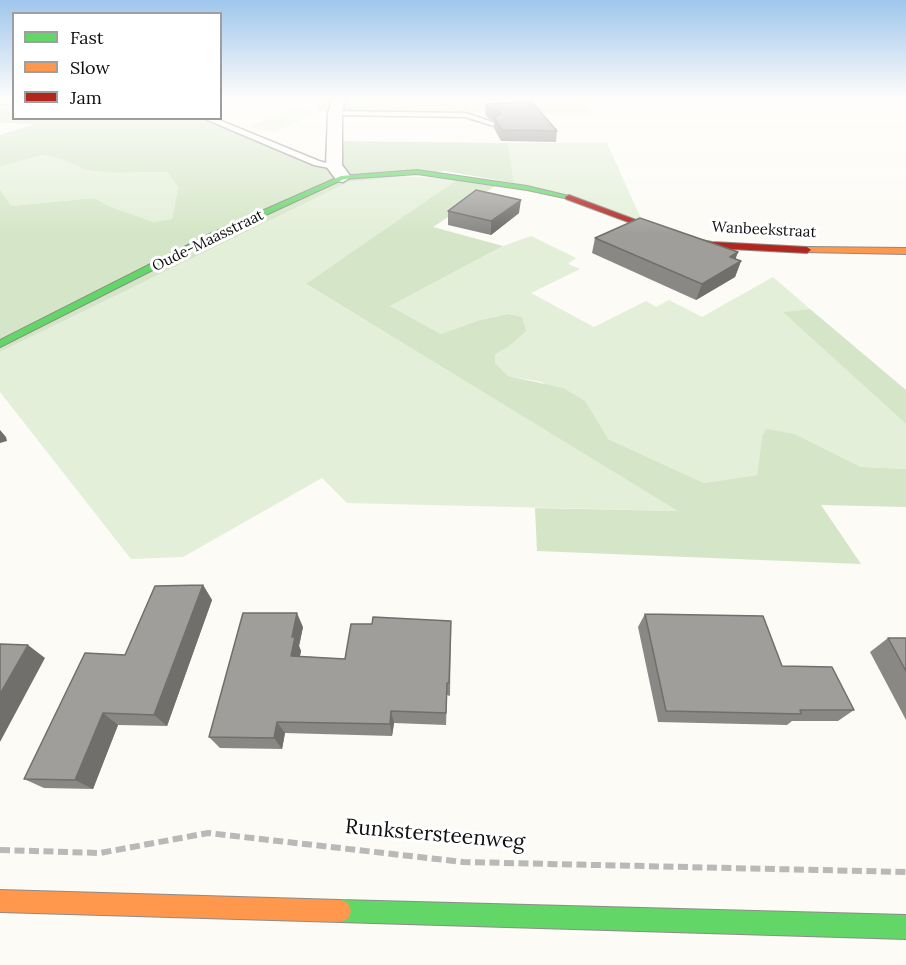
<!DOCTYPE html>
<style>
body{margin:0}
#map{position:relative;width:906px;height:965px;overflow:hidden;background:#fcfbf6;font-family:Lora,serif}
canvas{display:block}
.legend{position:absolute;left:12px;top:12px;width:210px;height:108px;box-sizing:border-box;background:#fff;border:2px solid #9f9f9f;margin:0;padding:8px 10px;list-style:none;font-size:18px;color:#101010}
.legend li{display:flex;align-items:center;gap:12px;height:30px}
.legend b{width:30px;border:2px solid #9f9f9f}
</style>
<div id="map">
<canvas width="906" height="965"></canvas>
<ul class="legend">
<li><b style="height:8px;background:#63d668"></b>Fast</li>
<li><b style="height:8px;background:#ff974d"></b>Slow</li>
<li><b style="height:8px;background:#b3261e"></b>Jam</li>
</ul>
</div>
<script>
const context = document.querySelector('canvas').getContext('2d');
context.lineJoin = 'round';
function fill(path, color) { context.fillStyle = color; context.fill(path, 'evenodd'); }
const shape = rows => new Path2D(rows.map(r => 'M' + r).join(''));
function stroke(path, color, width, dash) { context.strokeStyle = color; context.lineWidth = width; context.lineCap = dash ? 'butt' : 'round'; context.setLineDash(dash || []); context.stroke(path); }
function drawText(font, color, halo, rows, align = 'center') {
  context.font = font + ' Lora,serif'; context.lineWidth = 6; context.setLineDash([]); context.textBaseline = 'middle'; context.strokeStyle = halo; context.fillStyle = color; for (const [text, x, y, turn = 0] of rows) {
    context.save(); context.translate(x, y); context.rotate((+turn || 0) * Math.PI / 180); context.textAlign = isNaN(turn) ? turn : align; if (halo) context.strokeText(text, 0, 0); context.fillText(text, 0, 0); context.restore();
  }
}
const green = shape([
 [380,98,582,98,593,114,354,111],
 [655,98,906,98,906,105,875,103],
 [508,143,607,143,642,221,514,183],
 [42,155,61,159,86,170,113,173,167,172,178,187,172,219,153,222,108,207,94,198,11,206,0,189,0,167],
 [378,175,458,179,307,285,679,511,347,503,322,478,183,557,131,559,0,392,0,352,349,182],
 [531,236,576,258,568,264,580,269,531,293,594,327,646,301,656,307,669,300,702,317,773,277,810,309,784,312,906,424,906,469,861,467,795,434,762,437,757,475,704,483,608,439,542,382,508,376,495,363,495,353,508,347,508,314,480,320,441,334,390,306,503,246]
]);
const forest = shape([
 [13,98,14,118,201,119,315,164,327,163,339,141,508,143,514,183,445,171,349,182,0,352,0,189,11,206,94,198,108,206,153,222,172,219,178,187,167,172,113,173,86,170,61,159,42,155,0,167,0,135,35,124,0,123,0,99],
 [320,98,380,98,354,111,317,111],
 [458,179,495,186,433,227,503,246,390,306,441,334,480,320,508,314,522,317,526,331,508,347,495,354,495,363,508,376,563,388,585,401,608,439,704,483,757,475,762,437,766,429,795,434,861,467,906,469,906,507,821,505,861,564,537,551,535,508,678,511,306,284],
 [810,309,906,390,906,424,783,312]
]);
const pitch = shape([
 [292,108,318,112,275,132,248,127]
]);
const path = shape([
 [0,850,100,853,208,833,463,862,906,872]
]);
const lane = shape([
 [14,99,14,103,0,104,0,100,14,99],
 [332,111,466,113,498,124,494,126,465,117,335,115,332,111],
 [203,118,214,118,319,161,338,166,334,169,314,165,203,118]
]);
const street = shape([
 [333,98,345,98,342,113,342,165,351,177,343,182,337,181,326,166,328,113,333,98]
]);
const fast = shape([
 [417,170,527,186,573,197,569,199,527,190,417,174,344,179,218,237,0,347,0,340,212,233,341,176,417,170],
 [340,900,906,915,906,939,340,922,332,919,329,911,332,903,340,900]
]);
const slow = shape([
 [807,247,906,248,906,254,804,252,803,250,807,247],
 [0,890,340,900,348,903,351,911,348,919,340,922,0,912,0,890]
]);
const jam = shape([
 [569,195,679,236,712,242,807,247,811,250,807,253,712,248,677,240,566,199,565,197,569,195]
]);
const wall = shape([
 [486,104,557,131,556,142,501,141,494,128,494,121,488,118,485,114],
 [448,211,519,213,491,235,448,225],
 [595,238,738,252,735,259,741,261,735,277,696,300,592,253],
 [203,585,212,600,167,726,118,725,93,789,44,788,24,779,125,655],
 [645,614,782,666,854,710,838,721,792,721,787,725,658,722,638,627],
 [451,621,450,696,447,695,446,725,394,723,392,736,285,733,282,749,220,748,209,737,303,627,299,646,301,651,300,656,345,659,372,624],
 [888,638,906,638,906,720,870,652]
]);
const shadedWall = shape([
 [521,200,519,213,491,235,491,221],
 [738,252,733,266,741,261,735,277,696,300,702,284,730,257],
 [0,430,6,437,7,441,0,443],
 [203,585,212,600,167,726,154,715],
 [297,613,303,627,299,646,301,651,297,669,291,656,292,637],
 [28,645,45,658,0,742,0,694],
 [391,711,394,723,392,736,390,724],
 [103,713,118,725,93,789,75,780],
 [277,722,285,733,282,749,274,738]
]);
const building = shape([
 [532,102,557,131,502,130,494,118,501,113,488,108,486,104,532,102],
 [476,190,521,200,491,221,448,211,476,190],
 [640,218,738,252,730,257,741,261,702,284,595,238,640,218],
 [203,585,154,715,103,713,75,780,24,779,85,653,125,655,155,586,203,585],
 [243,613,297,613,292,637,295,637,291,656,345,659,351,624,372,624,373,617,451,621,449,683,447,683,446,713,391,711,390,724,277,722,274,738,209,737,243,613],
 [645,614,763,616,782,666,832,667,854,710,800,710,801,714,666,711,645,614],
 [888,638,906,638,906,671,888,638],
 [0,644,28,645,0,694,0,644]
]);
const farStreetnames = [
 ["Wanbeekstraat",764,230,3],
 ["Oude-Maasstraat",208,241,-26]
];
const nearStreetnames = [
 ["Runkstersteenweg",435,835,5]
];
fill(green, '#e3efd8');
fill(forest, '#d4e6c7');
fill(pitch, '#edf3e2');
stroke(lane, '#969694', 3);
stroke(street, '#969694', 3);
stroke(fast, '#8d8c8a', 2);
stroke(slow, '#8d8c8a', 2);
stroke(jam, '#8d8c8a', 2);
stroke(path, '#b9b9b8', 6, [10, 4.5]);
fill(lane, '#fffefe');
fill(street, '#fffefe');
fill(fast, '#63d668');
fill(slow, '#ff974d');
fill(jam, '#b3261e');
fill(wall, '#8a8885');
fill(shadedWall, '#706f6c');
fill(building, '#a09e9b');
stroke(building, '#706f6c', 1.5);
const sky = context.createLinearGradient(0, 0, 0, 234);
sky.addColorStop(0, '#9fc6ec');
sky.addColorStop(0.42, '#fefdfb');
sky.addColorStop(1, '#fefdfb00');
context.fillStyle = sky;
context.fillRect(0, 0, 906, 234);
drawText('15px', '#101010', '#fff', farStreetnames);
drawText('21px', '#101010', '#fff', nearStreetnames);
</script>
